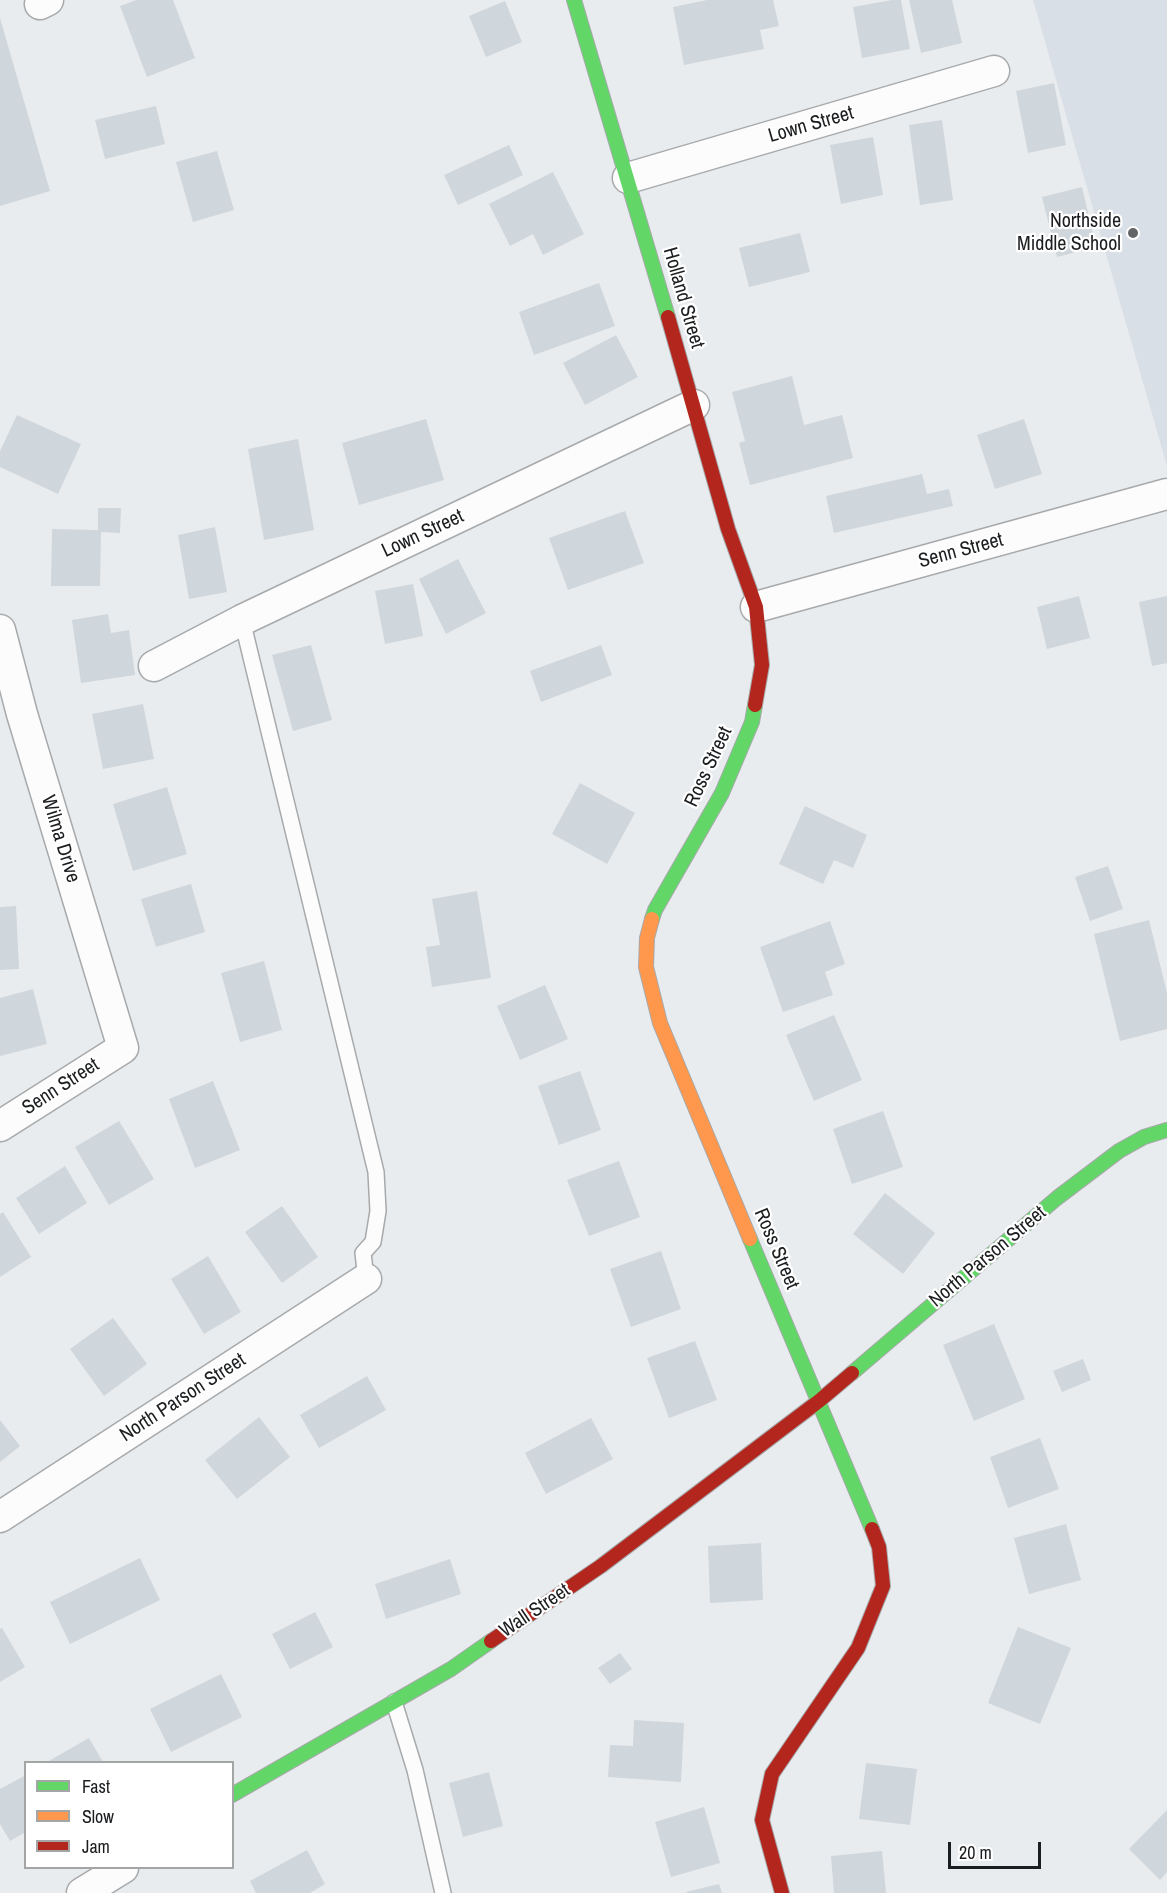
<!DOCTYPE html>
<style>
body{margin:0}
#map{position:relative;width:1167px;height:1893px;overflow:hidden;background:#e9ecee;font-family:"Archivo Narrow",sans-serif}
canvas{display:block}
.legend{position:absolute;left:24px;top:1761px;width:210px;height:108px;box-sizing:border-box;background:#fff;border:2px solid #a4a5a5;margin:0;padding:8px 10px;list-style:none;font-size:18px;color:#1b1d1f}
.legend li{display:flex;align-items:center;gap:12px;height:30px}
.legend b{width:30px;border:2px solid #a4a5a5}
.scale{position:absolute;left:948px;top:1842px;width:93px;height:27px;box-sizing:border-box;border:3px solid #1b1d1f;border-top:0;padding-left:8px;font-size:18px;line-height:21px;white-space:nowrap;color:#1b1d1f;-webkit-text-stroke:4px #fff;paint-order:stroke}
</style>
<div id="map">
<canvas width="1167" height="1893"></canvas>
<ul class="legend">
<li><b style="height:8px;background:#63d668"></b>Fast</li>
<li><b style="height:8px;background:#ff974d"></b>Slow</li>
<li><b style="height:8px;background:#b3261e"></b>Jam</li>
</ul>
<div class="scale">20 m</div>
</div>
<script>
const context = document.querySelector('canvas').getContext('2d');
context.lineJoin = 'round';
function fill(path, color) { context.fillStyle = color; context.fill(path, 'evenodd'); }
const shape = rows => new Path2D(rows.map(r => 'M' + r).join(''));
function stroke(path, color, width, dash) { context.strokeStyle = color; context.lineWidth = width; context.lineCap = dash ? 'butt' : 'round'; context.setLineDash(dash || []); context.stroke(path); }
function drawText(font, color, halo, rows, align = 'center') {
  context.font = font + ' "Archivo Narrow",sans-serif'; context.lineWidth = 4.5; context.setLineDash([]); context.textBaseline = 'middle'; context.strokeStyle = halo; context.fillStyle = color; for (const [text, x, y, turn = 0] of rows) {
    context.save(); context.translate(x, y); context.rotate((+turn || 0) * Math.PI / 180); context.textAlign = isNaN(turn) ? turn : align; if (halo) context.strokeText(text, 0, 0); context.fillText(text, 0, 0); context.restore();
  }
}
const built = shape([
 [1033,0,1167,0,1167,466]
]);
const building = shape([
 [136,0,173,0,195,58,147,77,120,6],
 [707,0,773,0,779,26,760,30,764,49,684,65,673,7],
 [892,0,901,0,910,49,862,58,853,7],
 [909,0,952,0,962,43,921,53],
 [505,1,522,42,486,57,469,16],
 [0,18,50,191,0,206],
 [1054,83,1066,145,1028,153,1016,91],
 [156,106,165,144,105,159,95,120],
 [942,120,953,200,920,205,909,125],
 [873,137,883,195,841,204,830,145],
 [509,145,523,175,458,205,444,175],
 [217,151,234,210,193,222,176,162],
 [553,172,584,234,543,255,533,234,510,246,489,204],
 [1082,187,1096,247,1057,257,1042,197],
 [800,233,810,272,749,287,739,248],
 [599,283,615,326,534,355,519,312],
 [616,335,638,377,585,405,563,363],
 [792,376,804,425,842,415,853,458,750,485,739,443,745,441,732,392],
 [17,415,81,444,58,494,0,467,0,451],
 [426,419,444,480,359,505,342,443],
 [1024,419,1042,474,995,489,977,435],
 [298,439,314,530,264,540,248,449],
 [922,474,927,494,949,489,953,506,834,533,826,496],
 [98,508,121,508,120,533,101,532,100,586,51,586,52,529,98,530],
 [625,511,644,563,568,590,549,538],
 [215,527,227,592,189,599,178,535],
 [458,559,486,613,446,634,419,579],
 [413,584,423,636,385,644,375,591],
 [1079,596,1090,638,1047,649,1037,607],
 [1167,596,1167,663,1152,666,1139,602],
 [108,614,111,633,129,630,135,675,81,683,72,620],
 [311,645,332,720,293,731,272,655],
 [601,645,612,675,541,702,530,671],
 [143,704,154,759,103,769,92,714],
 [580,783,635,813,607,864,552,834],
 [167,787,187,854,133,871,113,804],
 [805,806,867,835,853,868,834,860,823,884,779,864],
 [1108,866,1123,909,1090,921,1075,877],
 [191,884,205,932,156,947,141,899],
 [477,891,491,978,432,987,426,947,440,945,432,899],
 [16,906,19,969,0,970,0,907],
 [1149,920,1167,993,1167,1029,1120,1041,1094,934],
 [830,921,845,964,825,972,833,995,783,1012,760,947],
 [264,961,282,1030,240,1042,221,973],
 [545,985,568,1039,520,1060,497,1006],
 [33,989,47,1044,0,1056,0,998],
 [834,1015,862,1080,814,1101,786,1035],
 [580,1071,601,1130,559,1145,538,1086],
 [213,1081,240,1150,195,1168,169,1099],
 [883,1111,903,1167,852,1184,833,1129],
 [119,1121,154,1179,109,1205,75,1147],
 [619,1161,640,1217,589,1236,567,1180],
 [65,1166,87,1203,39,1234,16,1198],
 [885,1193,935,1233,903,1274,853,1234],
 [282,1206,318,1257,282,1283,245,1232],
 [3,1212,31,1257,0,1277,0,1214],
 [661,1251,681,1309,631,1327,610,1269],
 [208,1256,241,1312,204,1334,171,1279],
 [113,1318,147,1364,104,1396,70,1349],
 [994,1324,1025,1399,974,1421,943,1345],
 [695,1341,717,1400,669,1418,647,1358],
 [1083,1359,1091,1380,1062,1392,1053,1371],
 [367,1376,386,1410,319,1448,300,1415],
 [259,1417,290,1457,237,1499,205,1460],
 [591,1418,613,1459,546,1494,525,1453],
 [0,1420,20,1446,0,1462],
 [1040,1438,1059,1489,1008,1508,990,1457],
 [1066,1524,1081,1580,1029,1594,1014,1538],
 [761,1543,763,1600,710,1603,708,1546],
 [140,1558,160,1600,70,1644,50,1602],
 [450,1559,461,1594,386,1619,375,1584],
 [315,1612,333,1647,290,1669,272,1634],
 [1018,1627,1071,1648,1040,1724,988,1703],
 [2,1628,25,1667,0,1682,0,1629],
 [620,1653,632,1669,610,1684,598,1668],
 [221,1674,242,1717,171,1752,150,1709],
 [634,1720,684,1723,681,1782,608,1777,610,1745,633,1746],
 [89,1738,103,1762,47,1762],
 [866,1763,917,1769,910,1825,859,1819],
 [489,1772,503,1826,463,1837,449,1783],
 [26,1775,26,1832,10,1841,0,1824,0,1789],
 [704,1807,720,1863,671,1877,655,1822],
 [1167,1810,1167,1872,1160,1880,1129,1849],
 [307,1850,325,1884,310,1893,256,1893,250,1881],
 [882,1851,886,1893,834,1893,831,1856],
 [719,1884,722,1893,687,1893,686,1892]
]);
const lane = shape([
 [242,620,376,1172,378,1211,373,1242,363,1253,366,1279],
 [394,1702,415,1770,443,1893]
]);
const street = shape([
 [40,4,48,0],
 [628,178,994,71],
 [756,607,1167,494],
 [0,630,22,714,123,1048,0,1126],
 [154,666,242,620,694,405],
 [0,1517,366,1279],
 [82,1893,123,1868]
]);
const fast = shape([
 [574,0,668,317],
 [652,919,655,910,722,793,752,722,755,705],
 [750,1239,872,1529],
 [852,1373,1057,1198,1119,1151,1144,1137,1167,1130],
 [232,1795,451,1669,491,1641]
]);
const slow = shape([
 [652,919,647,938,646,967,660,1023,750,1239]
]);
const jam = shape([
 [668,317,728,529,756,607,762,665,755,705],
 [491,1641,601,1566,819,1401,852,1373],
 [782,1893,762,1820,772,1774,858,1648,883,1586,879,1547,872,1529]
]);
const markers = [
 [1133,233,6,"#636567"]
];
const streetNames = [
 ["Lown Street",811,125,-16],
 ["Holland Street",683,298,74],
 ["Lown Street",423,534,-25],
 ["Senn Street",961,551,-15],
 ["Ross Street",709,767,-65],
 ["Wilma Drive",60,839,73],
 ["Senn Street",61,1087,-33],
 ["Ross Street",776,1249,67],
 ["North Parson Street",988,1257,-40],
 ["North Parson Street",183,1398,-33],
 ["Wall Street",535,1611,-34]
];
const poiNames = [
 ["Northside",1121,222],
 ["Middle School",1121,245]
];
fill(built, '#d8dfe6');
fill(building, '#cfd6dc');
stroke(lane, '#a7a9ab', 18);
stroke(street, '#a7a9ab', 33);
stroke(fast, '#a7a9ab', 16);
stroke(slow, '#a7a9ab', 16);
stroke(jam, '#a7a9ab', 16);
stroke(lane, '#fcfcfc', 15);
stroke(street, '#fcfcfc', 30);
stroke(fast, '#63d668', 14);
stroke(slow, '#ff974d', 14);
stroke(jam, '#b3261e', 14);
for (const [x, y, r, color] of markers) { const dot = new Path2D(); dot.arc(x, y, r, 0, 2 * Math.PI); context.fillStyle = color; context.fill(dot); stroke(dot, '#fff', 2); }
drawText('20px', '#1b1d1f', '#fff', streetNames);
drawText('20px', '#1b1d1f', '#fff', poiNames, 'right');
</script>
